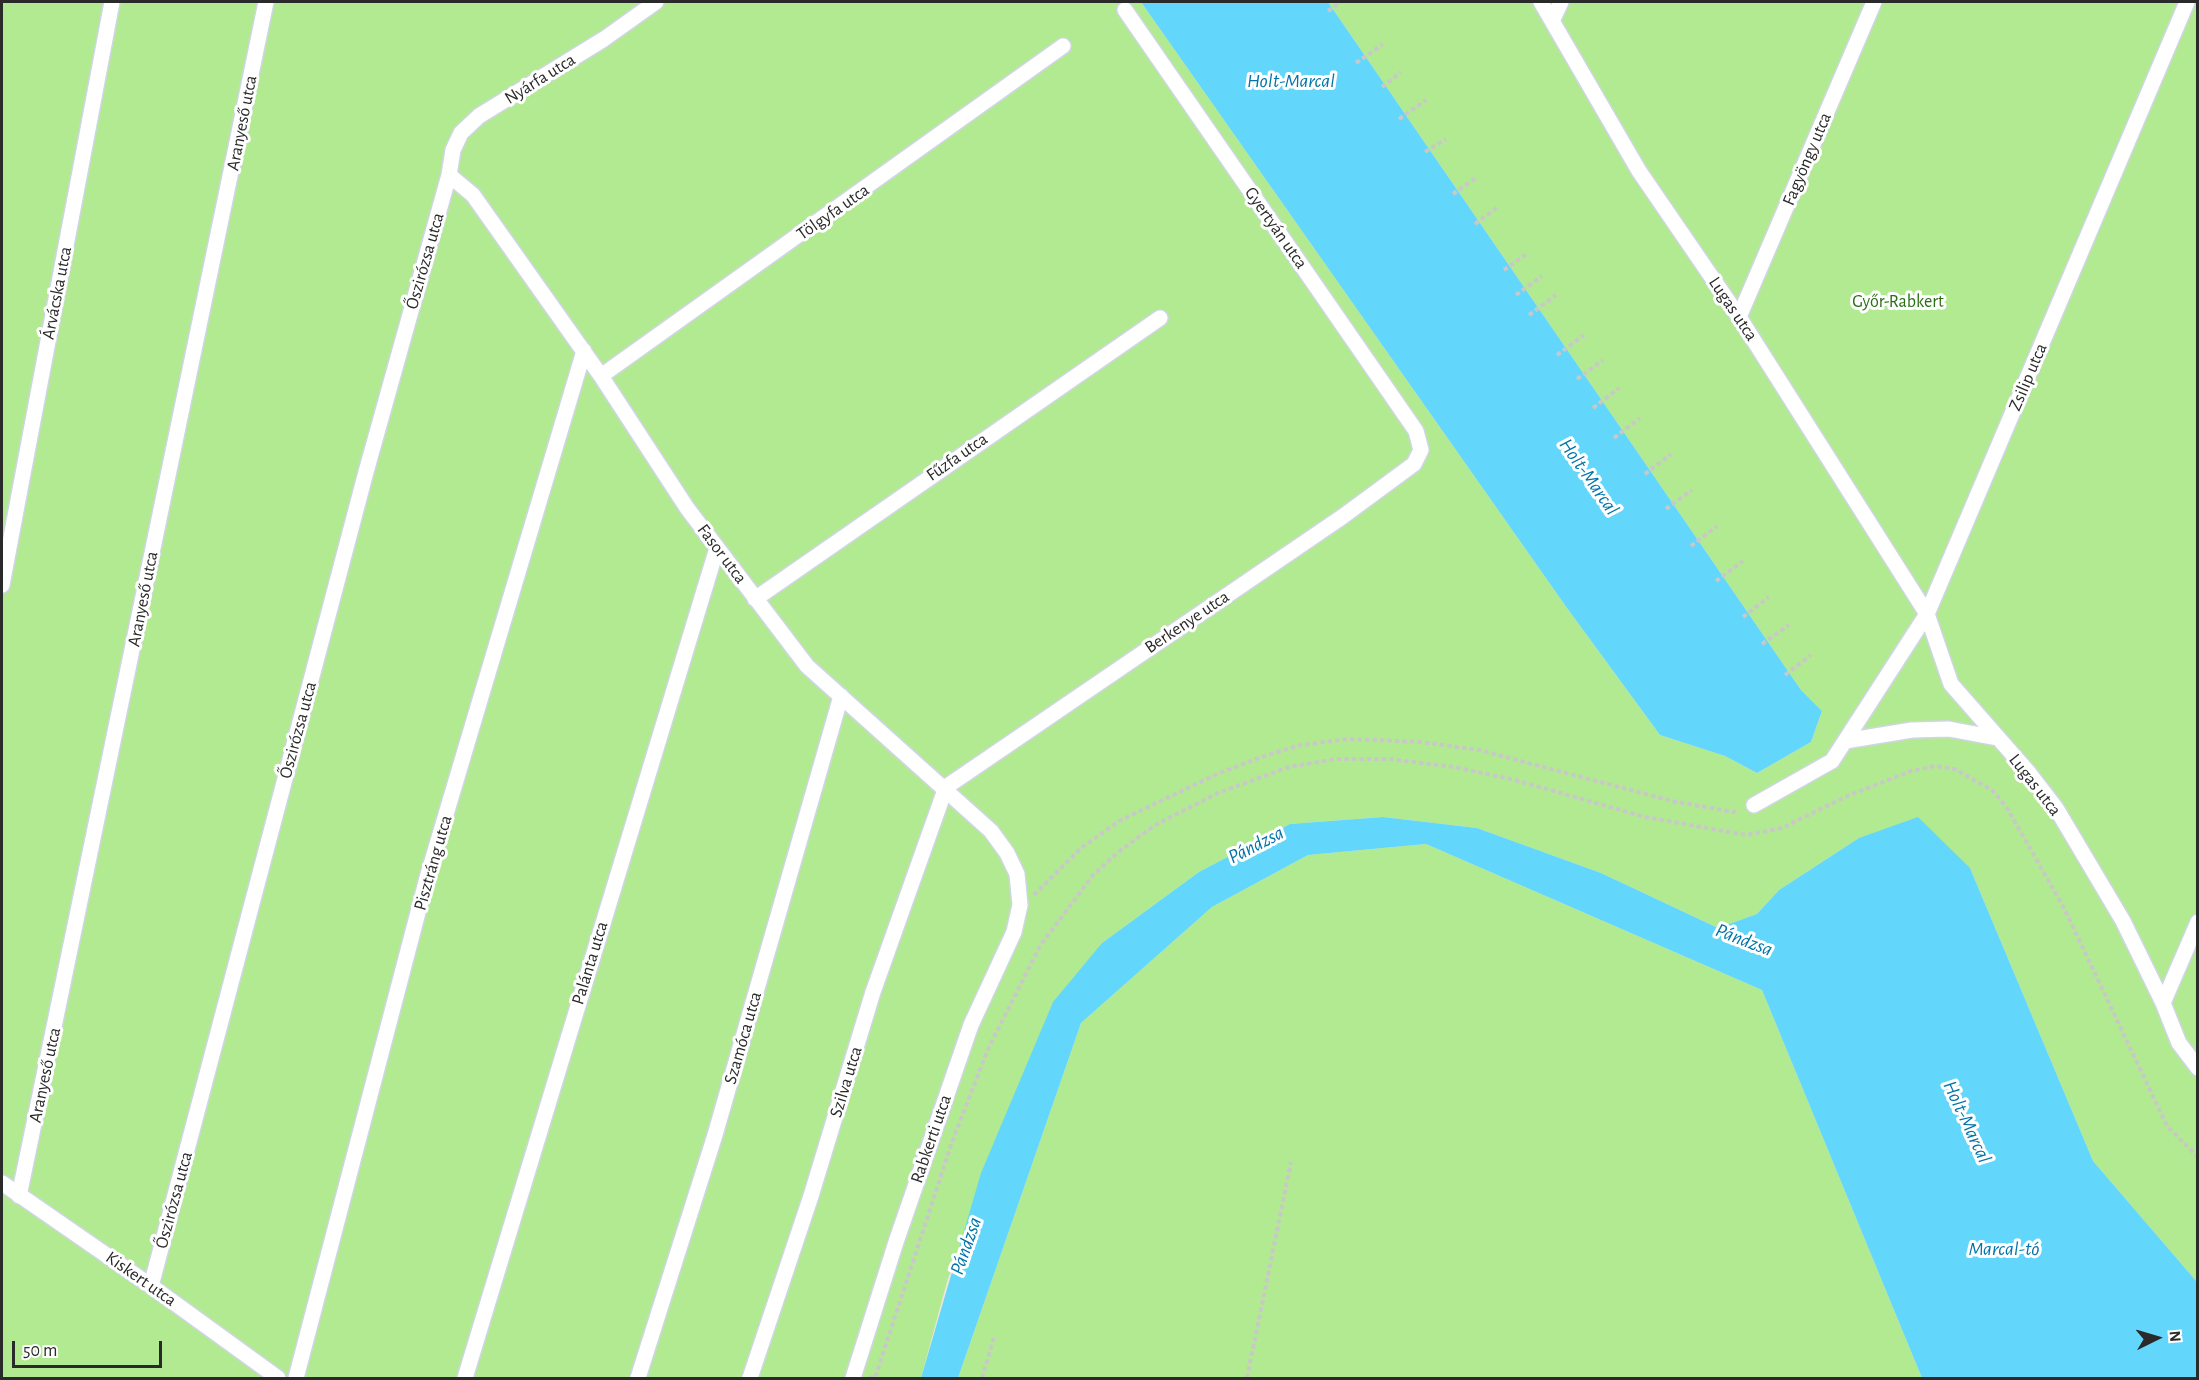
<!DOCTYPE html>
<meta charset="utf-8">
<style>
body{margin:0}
#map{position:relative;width:2199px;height:1380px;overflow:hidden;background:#eee5db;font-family:"Alegreya Sans",sans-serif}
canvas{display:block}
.frame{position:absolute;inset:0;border:3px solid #2a2a2a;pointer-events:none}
.north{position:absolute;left:2127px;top:1308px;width:60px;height:60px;-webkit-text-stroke:4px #fff;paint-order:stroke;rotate:85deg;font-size:16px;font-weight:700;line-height:24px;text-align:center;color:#2a2a2a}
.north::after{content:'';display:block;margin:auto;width:21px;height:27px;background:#2a2a2a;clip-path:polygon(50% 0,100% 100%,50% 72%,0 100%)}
.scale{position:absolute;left:12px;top:1341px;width:150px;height:27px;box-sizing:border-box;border:3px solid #2a2a2a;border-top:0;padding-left:8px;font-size:18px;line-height:21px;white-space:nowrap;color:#2a2a2a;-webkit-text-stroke:4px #fff;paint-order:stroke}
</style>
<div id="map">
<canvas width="2199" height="1380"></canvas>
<div class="frame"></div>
<div class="north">N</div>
<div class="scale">50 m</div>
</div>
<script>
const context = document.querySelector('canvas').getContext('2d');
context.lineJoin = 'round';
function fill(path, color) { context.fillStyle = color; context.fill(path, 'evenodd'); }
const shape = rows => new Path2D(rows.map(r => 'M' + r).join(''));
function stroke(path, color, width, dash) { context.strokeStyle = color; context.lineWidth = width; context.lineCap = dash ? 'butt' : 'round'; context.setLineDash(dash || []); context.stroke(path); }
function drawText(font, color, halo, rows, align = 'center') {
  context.font = font + ' "Alegreya Sans",sans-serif'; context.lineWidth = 6; context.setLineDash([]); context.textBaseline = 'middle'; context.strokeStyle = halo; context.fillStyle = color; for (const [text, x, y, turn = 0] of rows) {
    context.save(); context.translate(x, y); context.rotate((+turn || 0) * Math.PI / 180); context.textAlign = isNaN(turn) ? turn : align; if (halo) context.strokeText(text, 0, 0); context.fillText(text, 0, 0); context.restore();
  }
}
const green = shape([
 [2,2,1141,2,1567,608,1660,735,1725,756,1757,773,1811,742,1822,711,1801,690,1328,2,2197,2,2197,1282,2093,1161,1970,868,1859,838,1779,890,1757,914,1718,928,1601,873,1477,828,1383,817,1290,824,1199,872,1102,943,948,1278,921,1378,2,1378],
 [1426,844,1762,990,1922,1378,958,1378,1081,1023,1212,907,1308,855]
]);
const water = shape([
 [1141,2,1328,2,1801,690,1822,711,1811,742,1757,773,1725,756,1660,735,1567,608],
 [1383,817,1477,828,1601,873,1718,928,1757,914,1779,890,1859,838,1918,817,1970,868,2093,1161,2197,1282,2197,1378,1922,1378,1762,990,1426,844,1308,855,1212,907,1081,1023,958,1378,921,1378,981,1173,1053,1002,1102,943,1199,872,1290,824]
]);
const path = shape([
 [1328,11,1341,2],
 [1356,63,1383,44],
 [1382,87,1401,72],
 [1399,119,1426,100],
 [1425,152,1446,139],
 [1453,194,1477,177],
 [1475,224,1499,206],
 [1504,270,1528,253],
 [1516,295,1542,276],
 [1529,315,1556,295],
 [1557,355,1584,335],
 [1577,379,1603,360],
 [1593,408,1619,388],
 [1614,438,1640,418],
 [1645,474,1671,454],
 [1666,509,1692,490],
 [1691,546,1717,526],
 [1716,581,1743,561],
 [1743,617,1769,597],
 [1762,644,1789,625],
 [1785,675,1811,655],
 [1034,895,1081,848,1119,821,1217,774,1267,755,1301,745,1348,739,1422,742,1479,750,1672,801,1733,812,1739,810],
 [869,1377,875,1378,952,1142,988,1049,1040,946,1093,875,1117,853,1155,825,1218,793,1289,767,1336,759,1389,759,1454,767,1515,780,1645,817,1746,835,1782,828,1845,797,1911,771,1935,766,1955,769,1993,791,2007,808,2064,908,2167,1126,2198,1157],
 [982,1378,994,1337],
 [1247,1378,1291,1162]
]);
const street = shape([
 [1541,2,1639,171,1739,317,1927,614,1951,684,2029,773,2056,808,2123,921,2163,1003,2179,1043,2198,1068],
 [1552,21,1561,2],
 [449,175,473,195,601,376,687,508,807,666,991,831,1007,853,1017,874,1020,905,1014,932,971,1025,896,1242,853,1378],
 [1739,317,1874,2],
 [601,376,1063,46],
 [2,585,112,2],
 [755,599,1160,318],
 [1845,741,1927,614,2187,2],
 [1754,805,1832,761,1845,741,1912,730,1949,729,1997,738],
 [2163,1003,2198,922],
 [2,1183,151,1286,278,1378],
 [19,1196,266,2],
 [151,1286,366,472,449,175,453,150,461,133,479,116,604,39,656,2],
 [296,1378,427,878,584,351],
 [465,1378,717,548],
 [638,1378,715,1135,841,696],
 [750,1378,811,1196,873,992,946,787,1342,517,1414,464,1421,450,1416,431,1125,10]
]);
const streetNames = [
 ["Nyárfa utca",540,79,-32],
 ["Aranyeső utca",242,123,-79],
 ["Fagyöngy utca",1807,159,-67],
 ["Tölgyfa utca",833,212,-35],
 ["Gyertyán utca",1276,228,55],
 ["Őszirózsa utca",425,261,-74],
 ["Árvácska utca",57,293,-79],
 ["Lugas utca",1733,309,56],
 ["Zsilip utca",2028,377,-67],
 ["Fűzfa utca",957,457,-35],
 ["Fasor utca",722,554,53],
 ["Aranyeső utca",143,599,-79],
 ["Berkenye utca",1187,622,-34],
 ["Őszirózsa utca",298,730,-75],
 ["Lugas utca",2035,785,52],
 ["Pisztráng utca",433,863,-74],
 ["Palánta utca",590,963,-73],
 ["Szamóca utca",743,1038,-74],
 ["Aranyeső utca",45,1075,-78],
 ["Szilva utca",846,1082,-73],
 ["Rabkerti utca",931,1139,-71],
 ["Őszirózsa utca",174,1200,-75],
 ["Kiskert utca",141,1279,35]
];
const parkNames = [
 ["Győr-Rabkert",1898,302]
];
const waterNames = [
 ["Holt-Marcal",1291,81],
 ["Holt-Marcal",1589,477,55],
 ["Pándzsa",1256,845,-27],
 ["Pándzsa",1744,940,21],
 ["Holt-Marcal",1967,1122,65],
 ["Pándzsa",966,1246,-71],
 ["Marcal-tó",2004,1249]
];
fill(green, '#b2ea91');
fill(water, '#63d7fb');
stroke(street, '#d0d5e5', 18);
stroke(path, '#c8c8c8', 4, [4.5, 3]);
stroke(street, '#fff', 15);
drawText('18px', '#2a2a2a', '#fff', streetNames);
drawText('18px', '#286f12', '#fff', parkNames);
drawText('italic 20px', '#0074a9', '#fff', waterNames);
</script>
